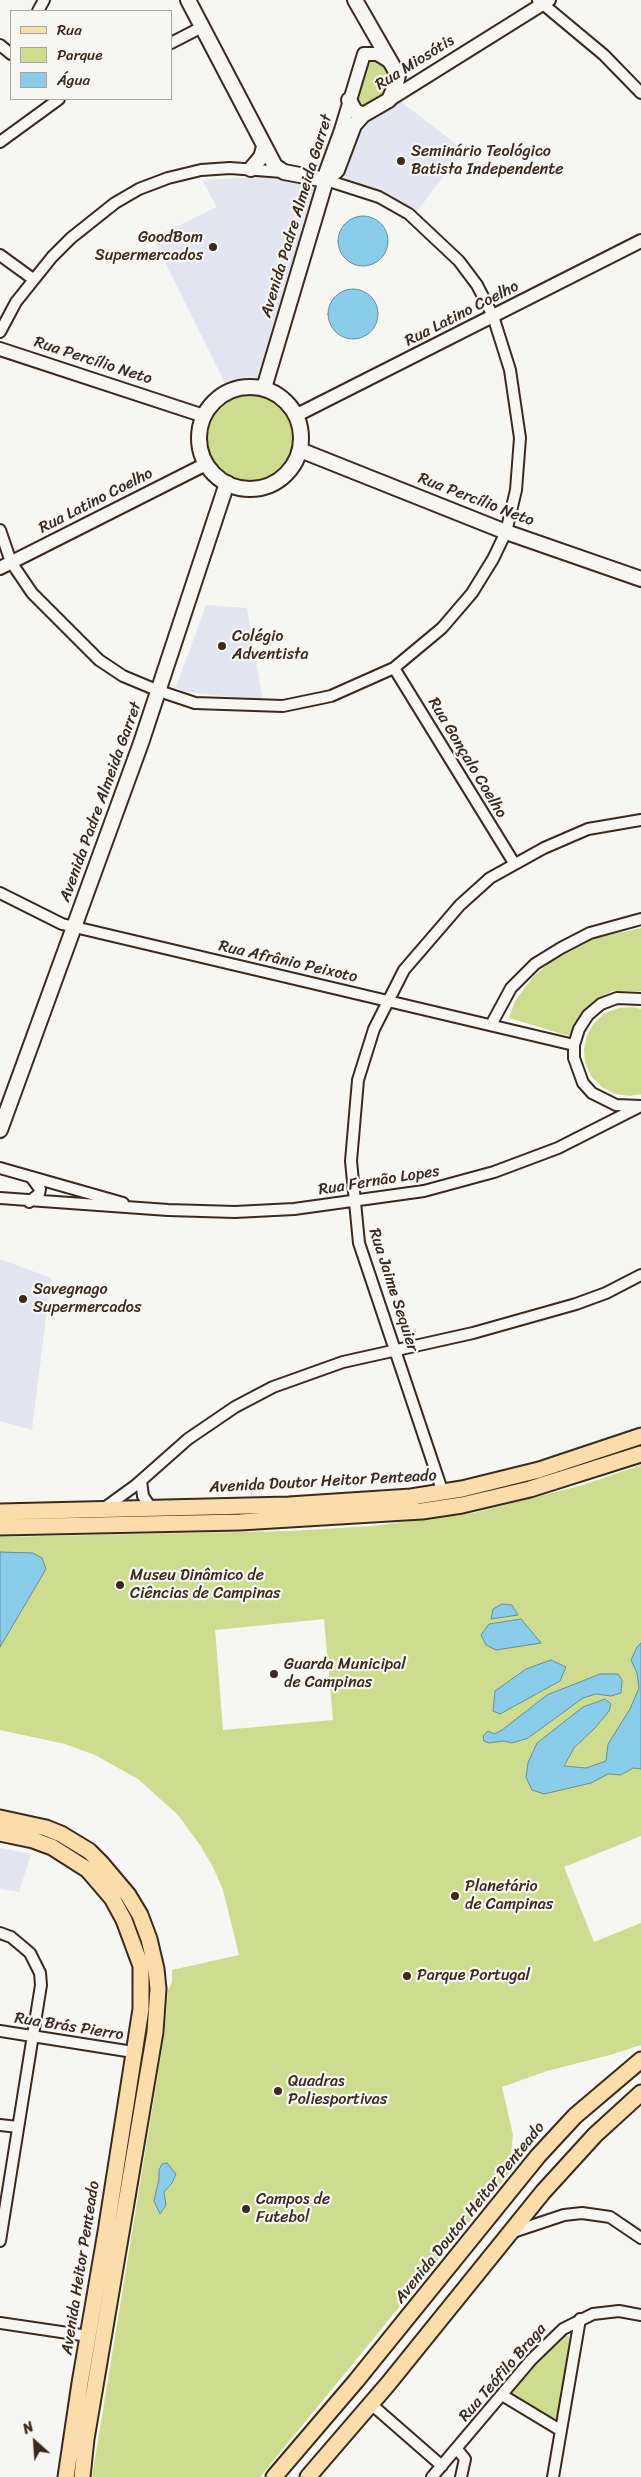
<!DOCTYPE html>
<meta charset="utf-8">
<style>
body{margin:0}
#map{position:relative;width:641px;height:2477px;overflow:hidden;background:#f6f6f2;font-family:Sriracha,sans-serif}
canvas{display:block}
.legend{position:absolute;left:10px;top:10px;width:162px;height:90px;box-sizing:border-box;background:#f6f6f2;border:1px solid #aba49d;margin:0;padding:6px 9px;list-style:none;font-size:15px;color:#3b2a1e}
.legend li{display:flex;align-items:center;gap:10px;height:25px}
.legend b{width:25px;border:1px solid #aba49d}
.north{position:absolute;left:10px;top:2417px;width:50px;height:50px;-webkit-text-stroke:4px #f6f6f2;paint-order:stroke;rotate:334deg;font-size:14px;font-weight:700;line-height:20px;text-align:center;color:#3b2a1e}
.north::after{content:'';display:block;margin:auto;width:18px;height:22px;background:#3b2a1e;clip-path:polygon(50% 0,100% 100%,50% 72%,0 100%)}
</style>
<div id="map">
<canvas width="641" height="2477"></canvas>
<ul class="legend">
<li><b style="height:6px;background:#fbddab"></b>Rua</li>
<li><b style="height:14px;background:#cedc8f"></b>Parque</li>
<li><b style="height:14px;background:#8acdeb"></b>Água</li>
</ul>
<div class="north">N</div>
</div>
<script>
const context = document.querySelector('canvas').getContext('2d');
context.lineJoin = 'round';
function fill(path, color) { context.fillStyle = color; context.fill(path, 'evenodd'); }
const shape = rows => new Path2D(rows.map(r => 'M' + r).join(''));
function stroke(path, color, width, dash) { context.strokeStyle = color; context.lineWidth = width; context.lineCap = dash ? 'butt' : 'round'; context.setLineDash(dash || []); context.stroke(path); }
function drawText(font, color, halo, rows, align = 'center') {
  context.font = font + ' Sriracha,sans-serif'; context.lineWidth = 4.5; context.setLineDash([]); context.textBaseline = 'middle'; context.strokeStyle = halo; context.fillStyle = color; for (const [text, x, y, turn = 0] of rows) {
    context.save(); context.translate(x, y); context.rotate((+turn || 0) * Math.PI / 180); context.textAlign = isNaN(turn) ? turn : align; if (halo) context.strokeText(text, 0, 0); context.fillText(text, 0, 0); context.restore();
  }
}
const built = shape([
 [400,101,464,150,414,215,373,189,348,180,342,171,360,129],
 [277,176,322,183,263,385,252,383,227,387,153,238,217,207,202,180],
 [206,605,247,608,263,701,182,691,176,687],
 [0,1259,51,1278,32,1430,0,1421],
 [0,1848,31,1854,19,1892,0,1889]
]);
const green = shape([
 [376,59,383,62,390,71,393,82,390,91,379,101,359,110,355,104,370,61],
 '207 437a44 44 0 1 1 88 0a44 44 0 1 1-88 0Z',
 [641,928,641,991,612,991,595,1000,582,1013,569,1036,509,1018,515,1001,534,976,549,963,596,938],
 [633,1007,641,1009,641,1094,630,1096,615,1094,602,1087,591,1076,585,1063,584,1049,587,1035,594,1023,605,1013,619,1008],
 [641,1465,641,1836,564,1867,594,1942,641,1923,641,2045,610,2055,547,2071,502,2087,513,2135,509,2173,260,2477,92,2477,165,2031,168,1990,172,1982,172,1970,239,1955,223,1890,213,1867,200,1845,178,1815,138,1779,95,1755,65,1744,0,1730,0,1537,290,1531,372,1526,473,1513,583,1485],
 [324,1619,333,1720,223,1730,215,1630],
 [565,2334,569,2337,569,2348,559,2414,556,2418,550,2419,511,2396,511,2391,558,2337]
]);
const water = shape([
 '338 241a25 25 0 1 1 50 0a25 25 0 1 1-50 0Z',
 '328 314a25 25 0 1 1 50 0a25 25 0 1 1-50 0Z',
 [0,1552,33,1553,42,1558,46,1569,0,1647,0,1552],
 [502,1604,512,1605,518,1615,491,1619,493,1609,502,1604],
 [521,1619,541,1643,496,1650,486,1645,481,1635,489,1624,521,1619],
 [641,1643,641,1769,633,1768,621,1775,608,1774,591,1783,544,1794,532,1790,526,1777,528,1763,537,1743,583,1707,605,1699,611,1704,609,1711,595,1728,574,1748,564,1766,586,1768,606,1761,608,1744,630,1709,639,1688,637,1673,631,1660,637,1647,641,1643],
 [551,1660,566,1667,560,1681,500,1714,493,1711,495,1691,526,1669,551,1660],
 [600,1674,618,1674,622,1680,621,1693,611,1696,596,1694,583,1698,528,1738,512,1743,504,1741,489,1743,484,1741,483,1736,488,1731,494,1734,502,1730,547,1695,600,1674],
 [167,2163,176,2174,172,2183,164,2192,166,2205,160,2214,154,2201,159,2179,159,2170,162,2164,167,2163]
]);
const minor = shape([
 [538,0,604,55,641,93],
 [38,11,44,0],
 [171,43,202,27],
 [0,45,11,54],
 [0,142,59,99],
 [0,255,33,279],
 [0,332,16,302,52,257,71,238,115,203,139,189,168,178,201,170,230,168,283,172],
 [0,530,11,562,32,593,99,660,123,676,159,691,195,703,283,706,331,696,394,668,442,628,472,593,493,559,506,532,516,490,520,438,510,370,493,316,477,285,459,261,409,214,379,197,326,180],
 [394,668,514,863],
 [0,893,62,924,574,1045],
 [491,1025,511,988,535,964,561,948,590,933,641,919],
 [641,1106,616,1105,592,1093,583,1083,574,1058,574,1045,579,1029,588,1015,601,1004,617,998,641,999],
 [0,1168,123,1203],
 [0,1198,168,1210,235,1212,294,1209,424,1191,494,1172,558,1148,641,1106],
 [29,1202,39,1194,40,1189,31,1177],
 [141,1481,143,1496,151,1508],
 [443,1493,359,1243,351,1161,358,1080,374,1029,404,970,460,905,490,878,544,848,588,829,641,820],
 [103,1509,136,1485,188,1439,235,1407,273,1387,343,1362,473,1333,576,1304,606,1293,641,1275],
 [0,1933,11,1937,30,1953,40,1973,41,1985,0,2241],
 [0,2031,133,2052],
 [0,2125,18,2127],
 [513,2232,564,2215,582,2213,610,2217,641,2238],
 [0,2323,88,2336],
 [502,2395,560,2430],
 [371,2404,442,2466],
 [457,2449,465,2459,461,2477],
 [432,2477,531,2360,563,2329,593,2314,619,2311,641,2315],
 [553,2477,580,2319]
]);
const tertiary = shape([
 [389,100,549,0],
 [326,180,326,171,341,130,364,54,377,54,390,62],
 [0,349,204,416],
 [297,415,641,241],
 [0,568,206,464]
]);
const secondary = shape([
 [188,0,275,166,284,172,326,180],
 [349,100,355,111,363,115],
 [251,169,261,157,264,147],
 '199 438a51 51 0 1 1 102 0a51 51 0 1 1-102 0Z',
 [264,388,326,180,337,170,354,125,363,115,389,100,396,84,398,75,355,0],
 [300,450,506,532,641,579],
 [0,1130,141,743,227,483]
]);
const primary = shape([
 [0,1512,289,1505,411,1497,462,1489,539,1470,641,1436],
 [0,1527,240,1522,422,1511,462,1505,530,1489,641,1454],
 [0,1818,46,1828,61,1834,89,1851,101,1863,128,1895,140,1915,149,1939,156,1969,158,1989,155,2032,86,2439,82,2477],
 [0,1833,33,1840,52,1847,88,1870,112,1898,124,1920,141,1966,141,2009,106,2232,80,2383,66,2477],
 [274,2477,356,2381,538,2156,575,2116,641,2060],
 [308,2477,388,2384,543,2192,595,2135,641,2093]
]);
const markers = [
 [401,161,5,"#3b2a1e"],
 [213,247,5,"#3b2a1e"],
 [222,646,5,"#3b2a1e"],
 [23,1299,5,"#3b2a1e"],
 [120,1585,5,"#3b2a1e"],
 [274,1674,5,"#3b2a1e"],
 [455,1896,5,"#3b2a1e"],
 [407,1976,5,"#3b2a1e"],
 [278,2091,5,"#3b2a1e"],
 [246,2209,5,"#3b2a1e"]
];
const streetNames = [
 ["Rua Miosótis",415,63,-32],
 ["Avenida Padre Almeida Garret",297,216,-73],
 ["Rua Latino Coelho",462,314,-27],
 ["Rua Percílio Neto",93,361,18],
 ["Rua Percílio Neto",476,500,21],
 ["Rua Latino Coelho",96,501,-27],
 ["Rua Gonçalo Coelho",467,758,59],
 ["Avenida Padre Almeida Garret",101,802,-70],
 ["Rua Afrânio Peixoto",288,962,13],
 ["Rua Fernão Lopes",379,1181,-9],
 ["Rua Jaime Sequier",393,1290,72],
 ["Avenida Doutor Heitor Penteado",323,1482,-3],
 ["Rua Brás Pierro",69,2027,9],
 ["Avenida Doutor Heitor Penteado",470,2213,-51],
 ["Avenida Heitor Penteado",81,2268,-81],
 ["Rua Teófilo Braga",503,2373,-49]
];
const poiNames = [
 ["Seminário Teológico",411,152],
 ["Batista Independente",411,170],
 ["GoodBom",203,238,"right"],
 ["Supermercados",203,256,"right"],
 ["Colégio",232,637],
 ["Adventista",232,655],
 ["Savegnago",33,1290],
 ["Supermercados",33,1308],
 ["Museu Dinâmico de",130,1576],
 ["Ciências de Campinas",130,1594],
 ["Guarda Municipal",284,1665],
 ["de Campinas",284,1683],
 ["Planetário",465,1887],
 ["de Campinas",465,1905],
 ["Parque Portugal",417,1976],
 ["Quadras",288,2082],
 ["Poliesportivas",288,2100],
 ["Campos de",256,2200],
 ["Futebol",256,2218]
];
fill(built, '#e3e5f0');
fill(green, '#cedc8f');
fill(water, '#8acdeb');
stroke(water, '#6a8c99', 1);
stroke(minor, '#3b2a1e', 14);
stroke(tertiary, '#3b2a1e', 16);
stroke(secondary, '#3b2a1e', 18);
stroke(primary, '#3b2a1e', 19);
stroke(minor, '#f6f6f2', 10);
stroke(tertiary, '#f6f6f2', 12);
stroke(secondary, '#f6f6f2', 14);
stroke(primary, '#fbddab', 15);
for (const [x, y, r, color] of markers) { const dot = new Path2D(); dot.arc(x, y, r, 0, 2 * Math.PI); context.fillStyle = color; context.fill(dot); stroke(dot, '#f6f6f2', 2); }
drawText('16px', '#3b2a1e', '#f6f6f2', streetNames);
drawText('16px', '#3b2a1e', '#f6f6f2', poiNames, 'left');
</script>
